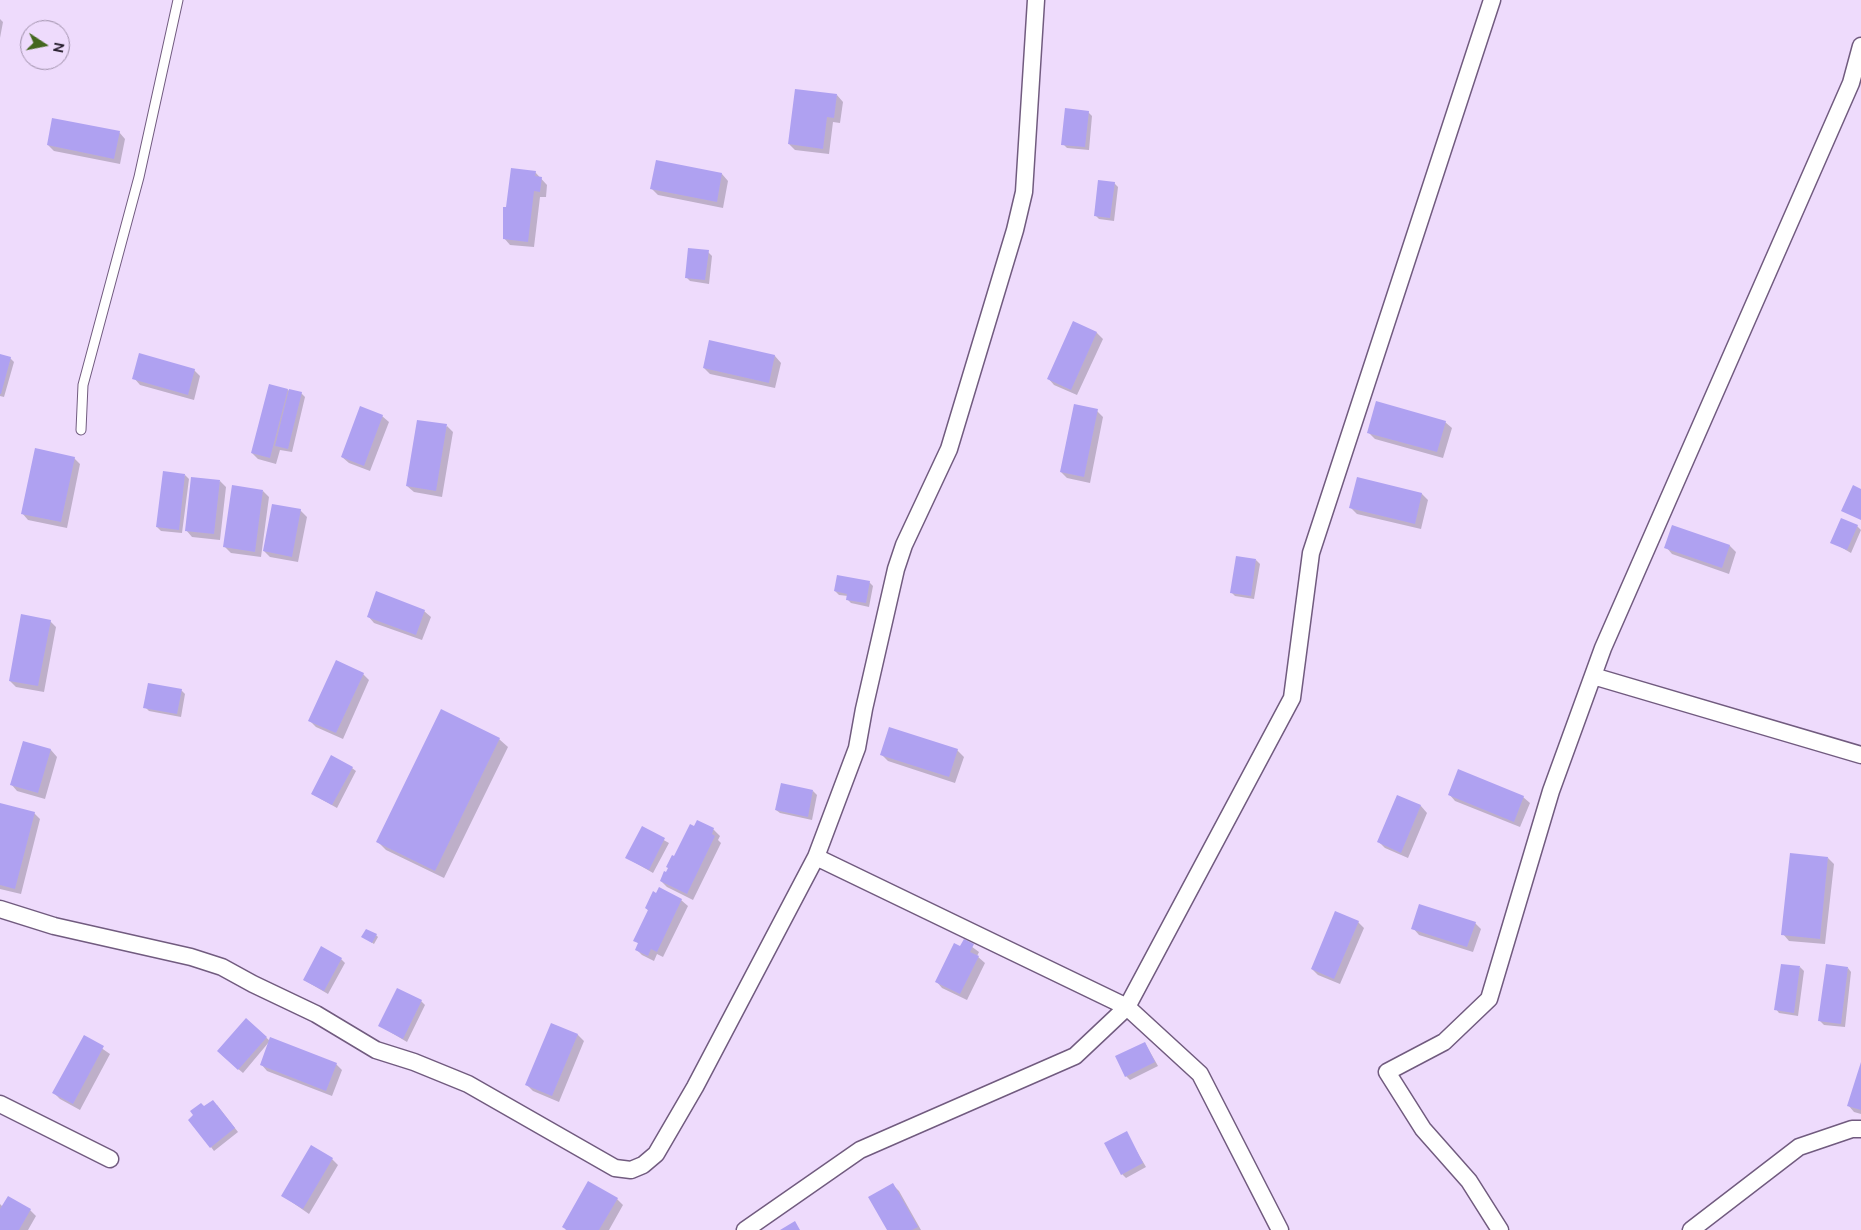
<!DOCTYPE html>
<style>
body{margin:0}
#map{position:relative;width:1861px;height:1230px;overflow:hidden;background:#eedbfc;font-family:Ubuntu,sans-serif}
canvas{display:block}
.north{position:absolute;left:20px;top:20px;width:50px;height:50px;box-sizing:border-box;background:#eedbfc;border:1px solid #9e8fa9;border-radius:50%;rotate:101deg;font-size:14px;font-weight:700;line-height:20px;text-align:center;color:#261d2c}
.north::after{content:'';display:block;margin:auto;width:18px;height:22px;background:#44671f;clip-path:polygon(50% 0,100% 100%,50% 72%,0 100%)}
</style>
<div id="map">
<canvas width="1861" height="1230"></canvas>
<div class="north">N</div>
</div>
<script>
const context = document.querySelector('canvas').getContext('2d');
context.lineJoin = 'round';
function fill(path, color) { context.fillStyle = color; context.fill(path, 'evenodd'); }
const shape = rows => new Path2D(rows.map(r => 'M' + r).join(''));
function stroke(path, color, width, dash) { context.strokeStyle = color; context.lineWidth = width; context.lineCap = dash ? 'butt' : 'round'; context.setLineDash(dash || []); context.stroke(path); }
const shadow = shape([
 [0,19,3,22,0,38],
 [837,95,843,102,840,123,833,122,829,154,795,150,789,144],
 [1088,112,1092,116,1089,150,1067,148,1063,144],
 [119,132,125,139,120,164,54,151,48,145],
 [535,172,547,185,546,197,540,197,534,247,510,245,504,238],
 [722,174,728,181,723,208,658,195,652,189],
 [1114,183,1118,187,1114,221,1099,219,1095,215],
 [708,252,712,256,709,284,690,281,686,277],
 [1074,323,1097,333,1103,339,1077,395,1054,385,1048,378],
 [710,342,775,356,781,363,775,388,710,374,704,368],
 [0,355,10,358,14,362,4,397,0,396],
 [194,370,200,376,194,400,140,385,134,378],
 [287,390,301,393,305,397,292,452,280,450,276,464,258,459,252,453],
 [1097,411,1103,417,1090,483,1067,478,1061,472],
 [382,416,389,422,370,471,349,463,342,457],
 [1445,422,1452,428,1443,458,1375,439,1369,433],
 [447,426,453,432,442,497,414,492,407,486],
 [74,458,80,464,67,528,28,520,22,513],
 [185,475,189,479,182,533,161,531,157,527],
 [220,481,226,487,220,540,192,537,186,530],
 [263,491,269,497,261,557,231,553,225,547],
 [1422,494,1428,500,1421,529,1357,514,1351,508],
 [300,510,307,517,298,562,270,557,264,551],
 [1673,526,1730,546,1736,552,1729,574,1672,554,1666,547],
 [1857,526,1861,530,1851,553,1832,542],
 [1256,560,1260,564,1254,599,1235,596,1231,592],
 [869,582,873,586,869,607,851,603,847,599,848,596,839,595,835,591],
 [424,611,431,617,422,640,374,623,368,616],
 [50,621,56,627,44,692,16,687,10,681],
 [363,674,369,680,343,739,316,727,310,721],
 [181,690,185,694,181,717,149,711,145,707],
 [499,739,508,747,444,878,386,850,378,842],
 [23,743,51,750,57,757,45,799,17,791,11,784],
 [957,750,964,757,955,783,888,761,881,754],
 [352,768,356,771,337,808,312,794],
 [813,791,817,795,812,820,780,813,776,810],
 [1449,794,1523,797,1530,803,1520,827,1455,801],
 [1398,797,1421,806,1427,813,1408,858,1385,848,1379,842],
 [0,804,34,813,40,819,21,894,0,889],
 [697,822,714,830,720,836,718,840,721,843,693,900,667,887,661,881],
 [642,828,669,843,653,873,627,858],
 [1828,858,1834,864,1825,944,1789,941,1783,934],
 [681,900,688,906,663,957,657,954,654,961,642,955,636,949,639,944,635,940,649,911,646,908],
 [1358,922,1364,928,1340,984,1318,975,1312,969],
 [1475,923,1481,929,1473,952,1419,935,1413,928],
 [376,935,378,937,374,944,363,937],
 [964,941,979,952,977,956,985,963,967,1000,942,988,936,981],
 [341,959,345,963,328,994,304,980],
 [1800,967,1804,971,1798,1016,1779,1013,1776,1009],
 [1848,968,1851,972,1845,1027,1824,1025,1820,1021],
 [421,1001,425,1005,407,1042,380,1026],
 [246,1019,270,1041,336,1064,342,1070,332,1096,267,1071,261,1064,269,1042,243,1073,222,1055],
 [552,1024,578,1035,584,1041,559,1102,533,1091,527,1085],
 [84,1036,110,1054,80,1110,60,1099,54,1093],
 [1145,1043,1158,1066,1130,1080,1126,1076],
 [1861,1065,1861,1114,1854,1112,1848,1105],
 [217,1105,238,1132,214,1151,211,1147,205,1108],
 [1126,1133,1146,1167,1126,1178,1122,1174],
 [332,1159,338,1165,309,1214,283,1196],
 [893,1185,899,1191,921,1230,888,1230],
 [617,1199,623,1205,609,1230,566,1230,564,1227],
 [0,1204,3,1207,30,1210,36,1216,28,1230,0,1230]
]);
const building = shape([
 [795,89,837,94,834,118,827,117,823,149,788,144],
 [1065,108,1089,111,1085,147,1061,145],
 [52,118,120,131,114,159,47,145],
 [656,160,722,173,717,202,650,189],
 [511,168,536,171,535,176,542,177,540,192,534,191,528,242,503,239,503,207,506,207],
 [1098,180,1115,182,1110,218,1094,216],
 [688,248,709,250,705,280,685,278],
 [1073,321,1097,332,1071,390,1047,379],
 [709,340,775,355,769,383,703,368],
 [139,353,195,369,188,395,132,379],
 [0,354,11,357,1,394,0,394],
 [269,384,288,389,270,458,251,453],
 [289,389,302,392,288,449,275,446],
 [1376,401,1446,421,1437,452,1367,433],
 [1074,404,1098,409,1084,477,1060,472],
 [360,406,383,415,364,466,341,457],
 [417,420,447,424,436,491,406,486],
 [35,448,75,457,61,522,21,514],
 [163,471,185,474,179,530,156,527],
 [191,477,220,480,214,534,185,531],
 [1357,477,1422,493,1415,524,1349,508],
 [232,485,263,490,255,552,223,547],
 [1853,485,1861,489,1861,520,1841,511],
 [272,504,301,509,292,557,263,551],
 [1841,518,1858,525,1847,550,1830,543],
 [1672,525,1730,545,1722,568,1664,548],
 [1236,556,1256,559,1251,596,1230,593],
 [837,575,870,581,866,603,846,600,847,594,834,591],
 [376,591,425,610,416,635,367,617],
 [21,614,51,620,38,686,9,681],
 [336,660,364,673,336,733,308,721],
 [148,683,182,689,177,714,143,708],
 [441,709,500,738,435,871,376,842],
 [889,727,958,749,949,777,880,755],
 [23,741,51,749,38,793,10,785],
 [331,755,353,767,332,805,311,794],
 [1458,769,1524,796,1514,822,1448,795],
 [781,783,813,790,808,817,775,810],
 [1397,795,1421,805,1401,853,1377,842],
 [0,803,35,812,15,889,0,885],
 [697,820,714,828,712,834,715,836,687,894,660,881,664,871,666,872,668,868,666,867,672,855,674,856,690,824,694,826],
 [642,826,665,838,649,870,625,858],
 [1790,853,1828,857,1820,939,1781,935],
 [659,887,682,899,657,952,651,949,648,956,635,950,638,943,633,941,648,910,645,908,653,891,656,893],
 [1419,904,1476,922,1467,947,1411,929],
 [1335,911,1359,921,1334,979,1311,969],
 [366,929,377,934,372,943,361,937],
 [964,939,974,944,970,952,979,956,960,994,935,982,954,943,960,946],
 [321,946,342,958,324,991,303,980],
 [1781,964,1800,966,1794,1013,1774,1010],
 [1826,964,1848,967,1841,1024,1818,1021],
 [397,988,422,1000,403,1039,378,1026],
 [246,1018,267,1037,238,1070,217,1051],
 [551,1023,578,1034,552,1096,525,1085],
 [84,1035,104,1046,73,1104,52,1093],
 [270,1037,337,1063,326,1091,260,1065],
 [1145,1042,1155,1062,1125,1077,1115,1056],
 [1861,1062,1861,1110,1847,1106],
 [213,1100,235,1128,210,1148,188,1120,193,1115,190,1111,201,1103,204,1106],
 [1127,1131,1143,1163,1121,1175,1104,1143],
 [311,1145,333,1158,303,1209,281,1196],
 [588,1181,618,1198,599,1230,567,1230,562,1227],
 [893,1183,918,1227,912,1230,887,1230,868,1197],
 [8,1196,31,1209,19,1230,0,1230,0,1209],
 [795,1221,800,1230,780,1230]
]);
const lane = shape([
 [81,430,83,385,139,177,178,0]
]);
const street = shape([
 [1593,676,1861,755],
 [816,857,1127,1007,1200,1074,1280,1230],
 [0,909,54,926,191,957,222,967,253,984,316,1014,376,1050,414,1062,468,1084,615,1168,631,1170,643,1165,656,1154,695,1087,816,857,857,748,864,709,896,569,904,545,949,449,1015,230,1024,192,1036,0],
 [0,1104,110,1159],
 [745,1230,860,1150,1075,1056,1127,1007,1292,698,1311,553,1492,0],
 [1500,1230,1469,1181,1423,1129,1387,1072,1444,1042,1489,999,1551,791,1603,648,1851,83,1861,46],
 [1691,1230,1799,1147,1852,1129,1861,1129]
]);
fill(shadow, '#0003');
fill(building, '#afa1f1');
stroke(lane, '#715b7f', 11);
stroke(street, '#715b7f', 19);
stroke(lane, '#fff', 9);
stroke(street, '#fff', 16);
</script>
